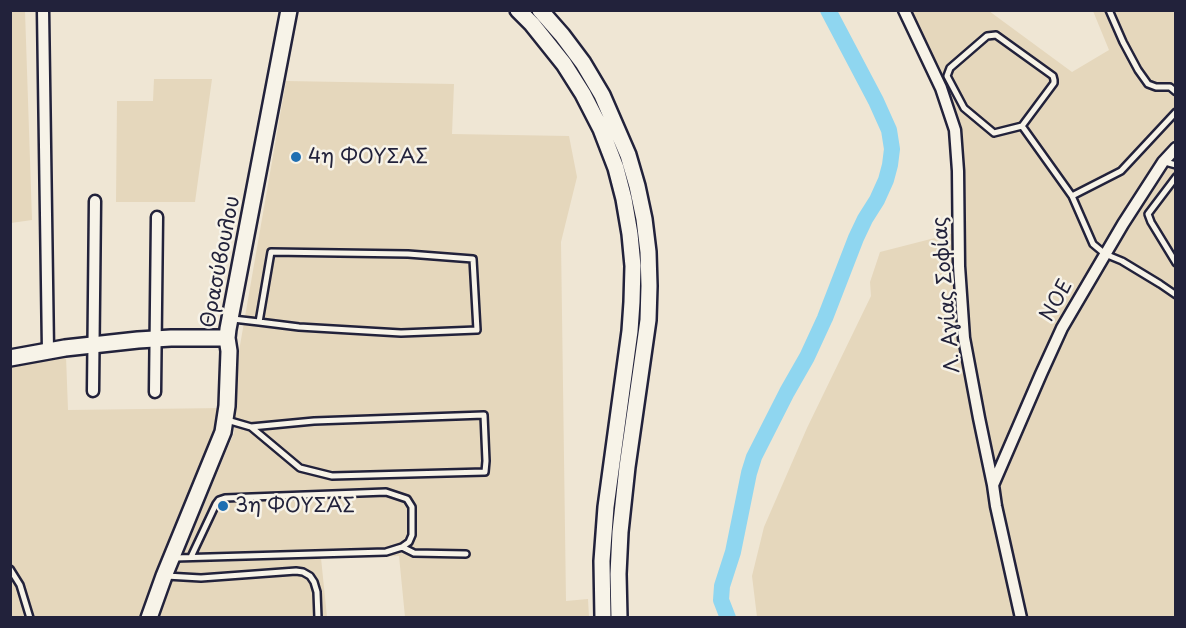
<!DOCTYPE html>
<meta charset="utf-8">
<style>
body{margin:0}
#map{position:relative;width:1186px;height:628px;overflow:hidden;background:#efe6d4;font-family:"Playpen Sans",sans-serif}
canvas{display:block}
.frame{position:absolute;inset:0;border:12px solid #22223b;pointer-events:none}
</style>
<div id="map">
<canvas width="1186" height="628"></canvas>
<div class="frame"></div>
</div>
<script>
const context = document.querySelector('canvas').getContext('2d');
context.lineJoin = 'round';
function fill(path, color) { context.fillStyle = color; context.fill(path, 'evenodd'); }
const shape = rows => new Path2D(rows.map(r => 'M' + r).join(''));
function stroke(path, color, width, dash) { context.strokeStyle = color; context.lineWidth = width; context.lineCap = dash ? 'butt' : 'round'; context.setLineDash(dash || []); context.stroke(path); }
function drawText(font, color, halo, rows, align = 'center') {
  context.font = font + ' "Playpen Sans",sans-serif'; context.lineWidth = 5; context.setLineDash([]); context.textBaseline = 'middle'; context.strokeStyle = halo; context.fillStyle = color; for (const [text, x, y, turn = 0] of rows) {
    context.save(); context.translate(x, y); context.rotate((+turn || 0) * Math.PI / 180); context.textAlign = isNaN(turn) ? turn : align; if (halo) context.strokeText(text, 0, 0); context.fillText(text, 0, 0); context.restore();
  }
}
const built = shape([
 [10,11,25,11,32,220,11,223],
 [909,11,989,11,1072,72,1109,50,1093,11,1175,11,1175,617,757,617,752,576,764,527,807,428,871,296,870,282,880,252,962,231,959,130],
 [154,79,212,79,195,202,116,202,117,101,153,101],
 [286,81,454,84,452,134,569,136,577,177,561,242,566,601,588,599,589,617,405,617,399,556,321,558,327,617,156,618,234,433,239,351],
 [66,356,68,410,223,408,219,430,179,514,140,617,11,617,10,365]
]);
const river = shape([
 [728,618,721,600,722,586,733,552,749,473,754,457,787,392,807,357,825,318,856,238,865,219,877,200,886,180,890,165,892,149,889,130,876,101,828,10]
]);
const lane = shape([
 [1109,10,1123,42,1138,70,1148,84,1156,87,1170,87,1176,92],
 [1176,112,1121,171,1072,196,1093,244,1105,254,1122,261,1160,284,1176,295],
 [1022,126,994,133,964,108,947,76,950,68,987,36,996,35,1053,76,1054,80,1054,83,1022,126,1072,196],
 [1165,162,1176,165],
 [1176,177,1148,214,1151,222,1176,263],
 [233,319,259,322,299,327,401,333,477,330,473,259,408,254,271,252,259,322],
 [227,420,251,427,300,468,332,476,485,472,486,461,484,415,314,421,251,427],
 [402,547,414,553,466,554],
 [175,558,386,552,402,547,409,542,412,535,412,507,407,499,386,492,225,498,219,500,216,504,191,557],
 [10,569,20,585,30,618],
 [166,576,201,578,296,571,303,572,310,576,314,582,317,592,318,618]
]);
const street = shape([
 [43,10,48,350],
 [904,10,941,88,955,130,958,171,959,266,964,338,979,418,993,485,996,506,1021,618],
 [93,391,95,201],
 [155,392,157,217],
 [993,485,1041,374,1062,328,1123,224,1163,162,1176,148]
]);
const secondary = shape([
 [518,10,532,24,564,64,583,94,601,129,616,168,624,199,630,234,633,266,632,302,630,331,606,507,602,561,603,618],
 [540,10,562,35,583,63,602,95,628,155,637,186,644,219,648,252,649,286,648,320,627,467,620,532,618,574,619,618],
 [10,358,65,348,138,340,171,338,227,338],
 [149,618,164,576,223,432,227,406,229,351,227,338,228,329,289,10]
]);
const markers = [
 [296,157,6,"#1f6fb2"],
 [223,506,6,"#1f6fb2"]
];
const poiNames = [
 ["4η ΦΟΥΣΑΣ",308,157],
 ["3η ΦΟΥΣΑΣ",235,506]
];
const streetNames = [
 ["Θρασύβουλου",221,262,-79],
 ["Λ. Αγίας Σοφίας",947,295,-95],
 ["NOE",1057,301,-61]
];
fill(built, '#e5d7bc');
stroke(river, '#8fd6f0', 16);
stroke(lane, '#22223b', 10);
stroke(street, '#22223b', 15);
stroke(secondary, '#22223b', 20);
stroke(lane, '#f7f3e8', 5);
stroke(street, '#f7f3e8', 10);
stroke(secondary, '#f7f3e8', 15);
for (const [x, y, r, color] of markers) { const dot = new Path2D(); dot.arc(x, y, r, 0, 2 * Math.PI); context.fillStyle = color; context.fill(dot); stroke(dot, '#f7f3e8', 2); }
drawText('20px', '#22223b', '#f7f3e8', poiNames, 'left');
drawText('20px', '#22223b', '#f7f3e8', streetNames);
</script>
